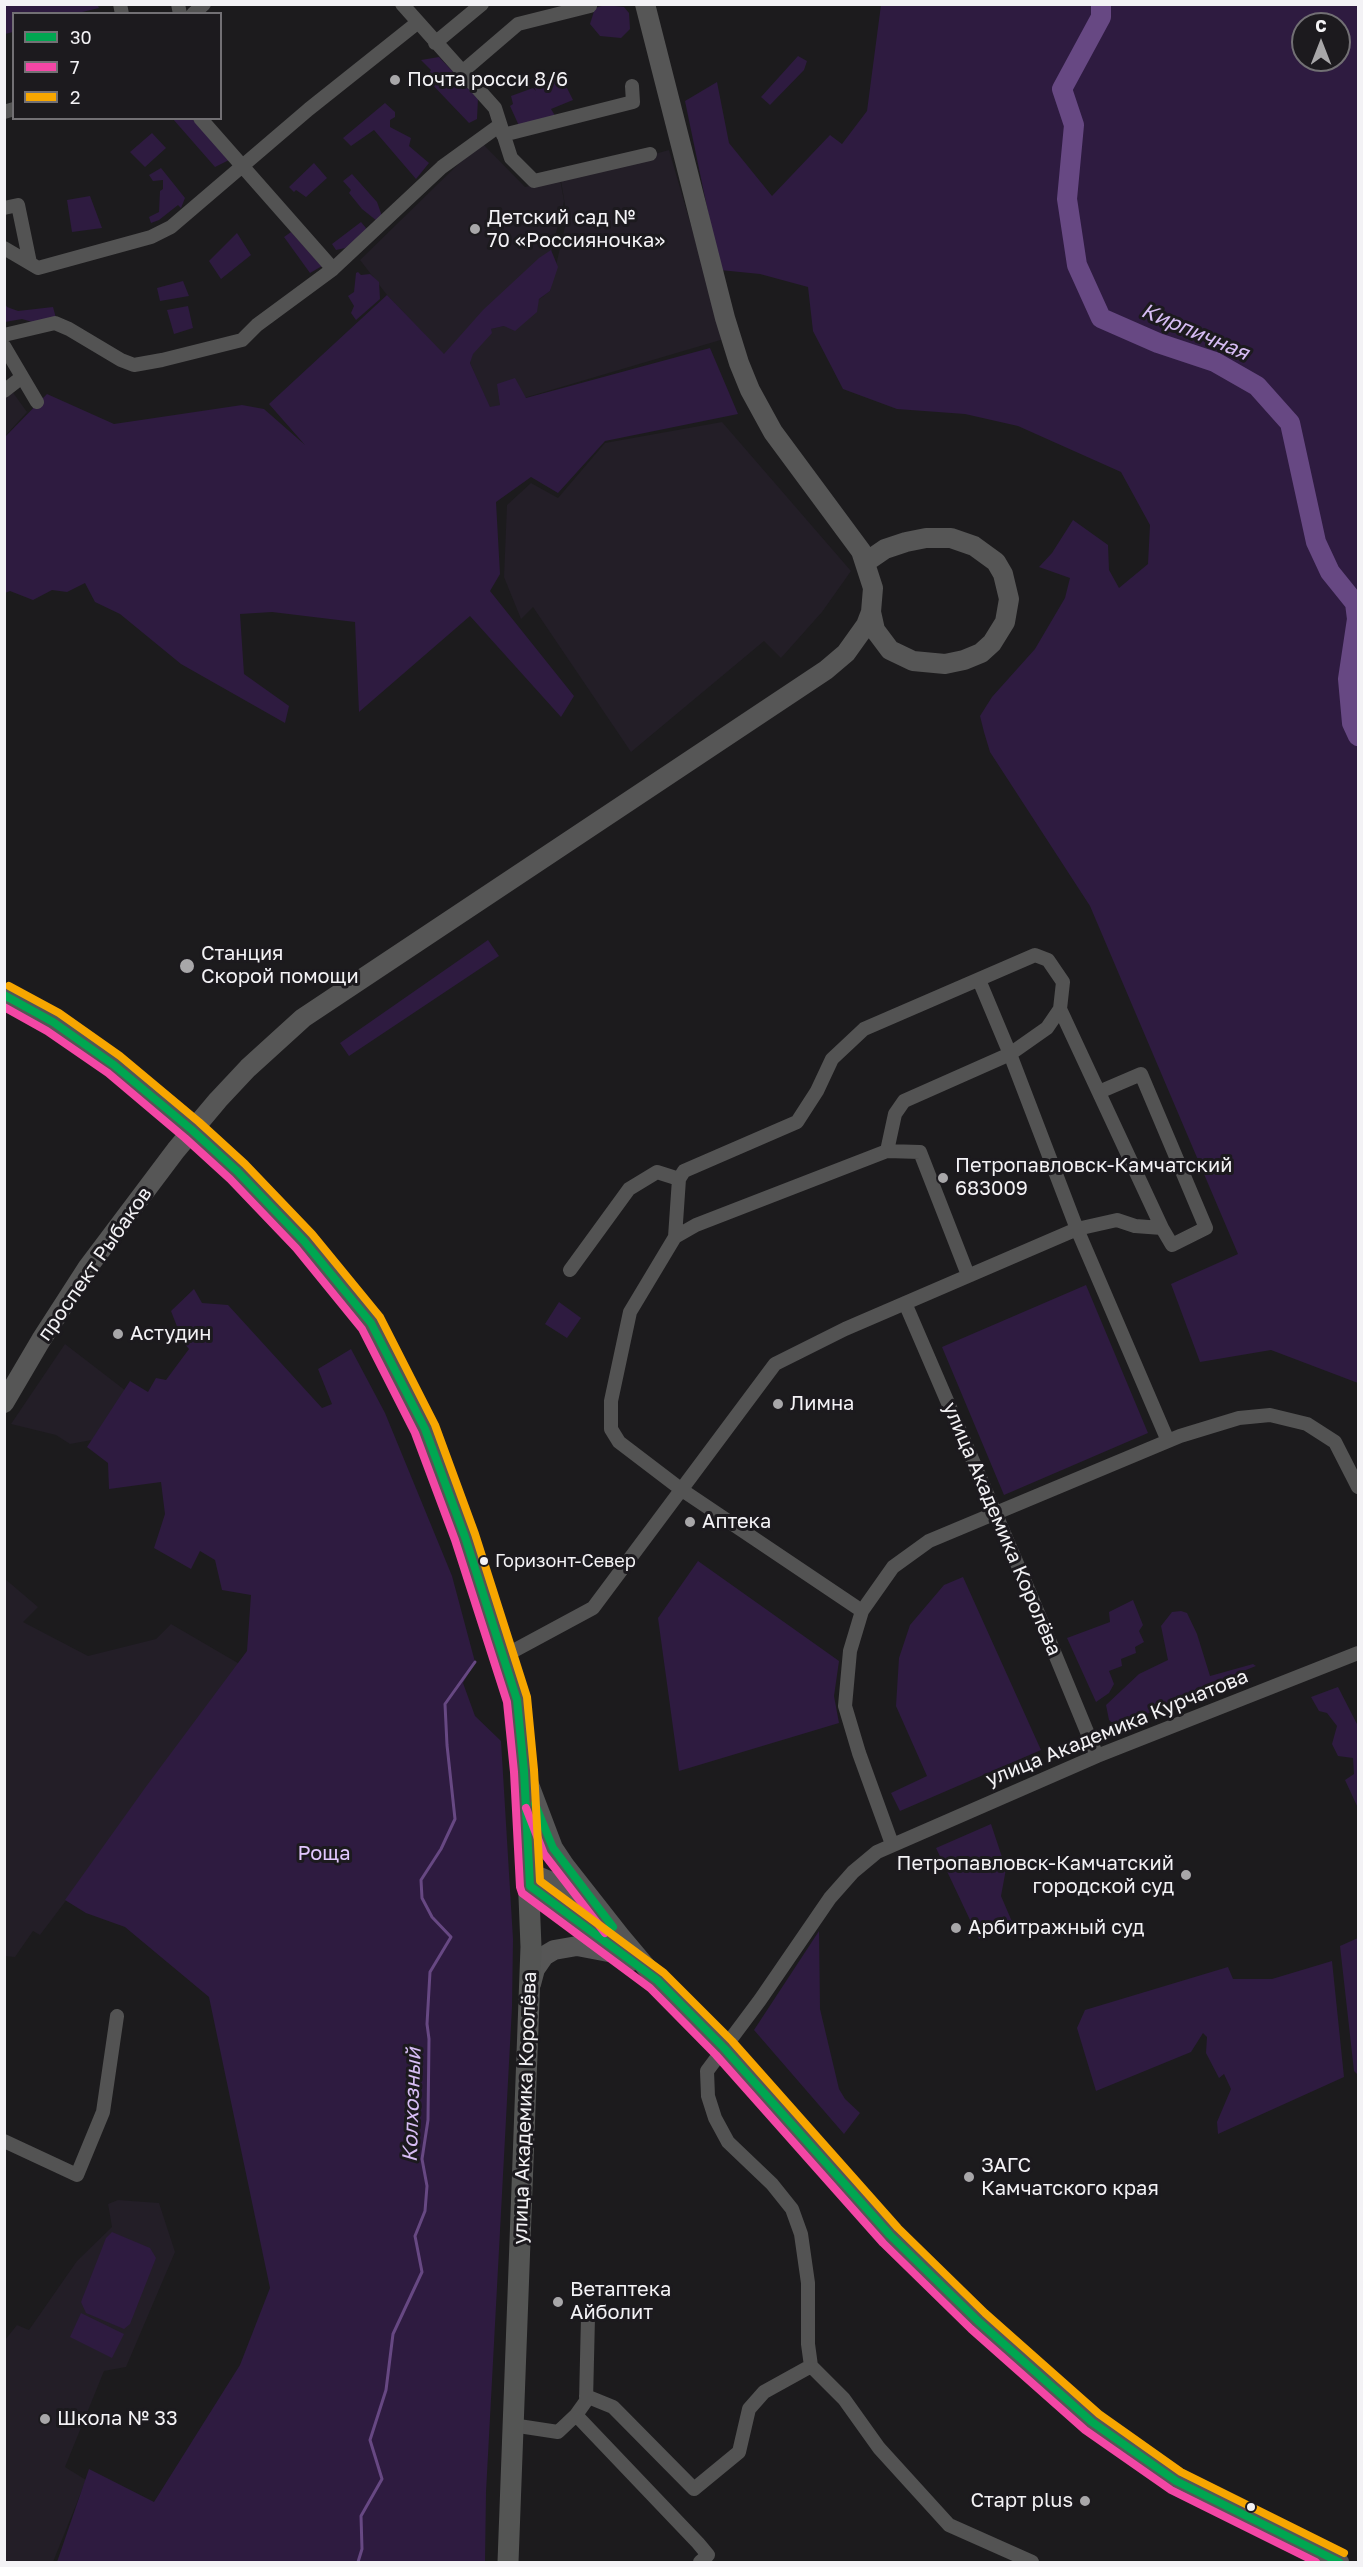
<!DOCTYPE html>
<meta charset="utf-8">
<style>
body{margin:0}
#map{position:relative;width:1363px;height:2567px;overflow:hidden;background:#1c1b1d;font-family:"Golos Text",sans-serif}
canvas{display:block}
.frame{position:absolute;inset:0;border:6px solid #f3f2f5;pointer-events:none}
.legend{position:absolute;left:12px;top:12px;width:210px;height:108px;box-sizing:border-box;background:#1c1a1e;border:2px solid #727074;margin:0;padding:8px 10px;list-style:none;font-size:18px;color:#f3f2f5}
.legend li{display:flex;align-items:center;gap:12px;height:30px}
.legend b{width:30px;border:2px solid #727074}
.north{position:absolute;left:1291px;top:12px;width:60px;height:60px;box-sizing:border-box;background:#1c1a1e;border:2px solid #727074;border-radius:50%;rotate:0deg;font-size:16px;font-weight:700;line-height:24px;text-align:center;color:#f3f2f5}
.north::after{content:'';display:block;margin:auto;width:21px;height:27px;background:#a8a7a9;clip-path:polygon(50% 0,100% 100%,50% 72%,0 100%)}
</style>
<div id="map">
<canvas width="1363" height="2567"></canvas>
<div class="frame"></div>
<ul class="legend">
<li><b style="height:8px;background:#00a651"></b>30</li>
<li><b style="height:8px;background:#f346a5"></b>7</li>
<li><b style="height:8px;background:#f7a600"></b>2</li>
</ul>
<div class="north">С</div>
</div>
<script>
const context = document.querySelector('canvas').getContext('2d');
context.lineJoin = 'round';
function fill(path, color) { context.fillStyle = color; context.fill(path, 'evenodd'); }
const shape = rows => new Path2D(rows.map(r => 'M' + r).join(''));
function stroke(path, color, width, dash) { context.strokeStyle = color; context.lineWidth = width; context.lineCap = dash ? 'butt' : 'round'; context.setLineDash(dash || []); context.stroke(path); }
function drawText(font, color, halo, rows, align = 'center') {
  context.font = font + ' "Golos Text",sans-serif'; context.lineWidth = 6; context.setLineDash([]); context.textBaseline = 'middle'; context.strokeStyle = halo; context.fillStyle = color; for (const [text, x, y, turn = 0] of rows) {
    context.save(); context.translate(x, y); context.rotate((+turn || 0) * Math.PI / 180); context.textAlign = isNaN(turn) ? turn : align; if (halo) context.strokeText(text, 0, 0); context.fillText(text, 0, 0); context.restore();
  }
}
const built = shape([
 [481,142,525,187,560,179,564,201,550,257,446,357,387,295,360,260],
 [669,150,724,339,490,408,470,363,473,349,491,329,504,326,550,291,567,218,561,180],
 [4,380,27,412,5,436,4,436],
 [722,422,851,571,822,612,781,658,764,641,631,752,533,607,521,619,504,577,507,505,531,483,558,498,605,443],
 [65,1344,126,1391,92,1440,70,1444,56,1435,11,1424],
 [4,1578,38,1607,23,1622,88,1656,156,1639,171,1624,243,1666,40,1935,33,1931,15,1957,4,1956],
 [118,2200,159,2203,175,2252,126,2367,104,2371,65,2467,86,2480,53,2562,5,2562,5,2340,17,2325,29,2330,77,2261,112,2227,108,2204]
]);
const green = shape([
 [97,4,99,8,78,13,14,14,13,32,5,34,5,5],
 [605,5,624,7,629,13,630,29,621,38,600,36,590,24,595,8],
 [881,5,1358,5,1358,1383,1271,1350,1200,1362,1171,1284,1238,1254,1090,906,990,752,984,732,980,716,992,697,1035,649,1065,598,1070,578,1039,567,1052,553,1073,520,1108,545,1109,570,1119,588,1148,564,1150,525,1121,472,1018,426,965,414,897,409,843,389,813,331,808,287,760,274,720,270,685,101,717,82,729,143,772,196,830,135,842,144,867,111],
 [1303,24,1339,24,1339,60,1303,60],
 [798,56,807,61,804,70,770,105,761,97],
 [439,57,478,98,477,119,469,123,426,78,431,70,421,60],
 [560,74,573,100,551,109,557,119,520,128,510,106,513,104,511,96,533,88,536,91,533,85],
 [385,103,395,112,395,117,390,120,390,127,411,138,409,146,429,163,416,179,374,130,351,146,343,138],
 [173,119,192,119,222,146,229,160,215,167],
 [152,133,166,148,145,167,130,152],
 [314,163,327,178,306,197,296,190,294,192,289,187],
 [161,168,185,198,181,208,178,205,159,220,151,223,149,217,159,212,160,191,163,189,163,180,153,181,149,175],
 [352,174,377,202,382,216,377,221,362,209,349,193,351,190,343,181],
 [90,196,102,228,72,232,67,200],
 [361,222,366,228,364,235,345,248,336,250,332,244],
 [291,232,322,266,310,273,284,237],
 [237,233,251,255,221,279,209,261],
 [551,250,558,267,550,291,539,299,537,312,515,331,504,326,491,329,492,333,473,354,470,363,490,407,500,405,497,384,515,378,526,398,710,348,738,414,605,441,558,493,531,477,496,502,500,574,490,591,574,696,561,717,470,616,359,712,355,622,272,612,240,614,244,674,289,706,285,723,181,664,120,614,95,602,85,583,67,592,52,590,33,600,10,591,5,593,5,437,47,394,114,424,242,405,264,409,305,445,269,404,387,295,444,354,483,310,539,258],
 [358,272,361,275,370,274,379,282,380,299,356,320,351,313,354,306,348,296,354,292,356,273],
 [183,281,189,296,160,301,157,288],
 [4,302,7,307,18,311,53,307,56,318,39,324,22,319,5,322],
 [188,306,193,328,174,334,167,310],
 [488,940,499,956,349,1056,340,1043],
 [1086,1285,1148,1433,1004,1495,942,1347],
 [194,1289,202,1303,228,1305,322,1408,332,1404,318,1369,351,1349,385,1413,452,1576,475,1662,463,1683,475,1716,501,1741,513,1939,512,2007,486,2492,485,2562,57,2562,89,2469,154,2502,240,2365,270,2288,209,1997,125,1927,86,1913,65,1900,145,1788,247,1651,251,1595,222,1590,215,1560,200,1551,191,1569,154,1548,165,1514,161,1482,109,1489,108,1463,87,1447,130,1381,148,1392,156,1378,166,1380,189,1349,183,1342,171,1311],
 [559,1302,581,1318,567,1338,545,1324],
 [698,1561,839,1661,834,1696,839,1723,679,1771,658,1618],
 [963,1577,1041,1750,900,1811,891,1793,927,1776,896,1706,899,1658,910,1625,944,1585],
 [1133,1600,1143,1625,1139,1631,1144,1642,1135,1647,1136,1653,1121,1659,1122,1666,1109,1671,1114,1684,1109,1693,1096,1702,1067,1638,1110,1622,1109,1612],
 [1181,1611,1187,1613,1197,1634,1210,1676,1253,1664,1256,1666,1213,1683,1203,1694,1115,1725,1109,1720,1106,1705,1139,1674,1168,1660,1161,1626,1172,1612],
 [1338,1687,1358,1726,1358,1808,1345,1780,1354,1774,1353,1758,1338,1756,1332,1744,1337,1726,1327,1713,1319,1711,1311,1697],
 [991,1824,1006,1869,1001,1896,1013,1924,979,1939,936,1848],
 [819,1931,820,2009,839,2089,845,2099,860,2113,844,2134,754,2030],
 [1358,1938,1358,2075,1354,2071,1340,1946],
 [1332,1961,1344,2077,1218,2134,1217,2122,1231,2089,1224,2074,1219,2078,1206,2053,1207,2037,1203,2033,1191,2052,1096,2091,1077,2028,1085,2010,1228,1967,1233,1979,1272,1979],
 [112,2232,150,2248,156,2258,130,2324,124,2329,86,2313,81,2302,106,2238],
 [81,2313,124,2334,112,2358,70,2337]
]);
const stream = shape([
 [358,2562,362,2549,361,2516,382,2479,370,2440,386,2390,393,2334,422,2272,415,2236,425,2211,427,2186,422,2159,428,2120,429,2039,427,2024,430,1972,451,1937,432,1917,422,1898,421,1880,441,1849,455,1819,447,1745,445,1704,475,1662]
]);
const river = shape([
 [1101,4,1101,17,1062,89,1074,125,1067,199,1077,265,1101,318,1158,343,1215,362,1257,386,1290,423,1316,542,1330,572,1355,603,1357,619,1348,679,1352,723,1358,736]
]);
const street = shape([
 [120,4,122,14],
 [178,4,180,14],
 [402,4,495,108,511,158,534,181,650,154],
 [193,14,204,4],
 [435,43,482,4],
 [462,72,518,24,590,6],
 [4,112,14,109],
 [200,118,333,269],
 [503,135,633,102,632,86],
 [4,208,18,205,30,263],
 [4,248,38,268,151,237,171,227,309,109,417,23],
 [4,335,55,323,69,329,121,360,134,365,162,360,242,340,257,325,333,269,442,167,500,125],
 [4,346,37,402],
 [4,391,22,377],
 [979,980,1010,1054,1077,1229,1168,1441],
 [1099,1092,1141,1074,1206,1228,1172,1245,1162,1228],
 [675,1237,679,1179,684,1171,797,1122,817,1091,832,1059,864,1029,1035,955,1048,960,1063,982,1060,1009,1047,1028,1010,1054,904,1101,895,1114,887,1151],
 [570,1270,629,1189,657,1172,679,1179],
 [905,1303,1031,1596,1097,1756],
 [862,1611,682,1490,619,1442,611,1429,611,1401,630,1312,675,1237,696,1225,887,1151,920,1152,968,1275],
 [504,1656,593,1608,775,1364,845,1329,1077,1229,1117,1220,1135,1226,1162,1228,1060,1009],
 [892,1844,859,1753,845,1706,850,1651,862,1611,893,1567,929,1541,1180,1436,1239,1418,1270,1415,1307,1424,1335,1442,1358,1487],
 [4,2141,77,2175,103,2112,117,2016],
 [586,2396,613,2407,694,2489,739,2452,749,2409,764,2392,811,2366],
 [576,2415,586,2401,588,2317],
 [512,2425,558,2432,576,2415,698,2543,708,2555,700,2562],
 [1032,2562,949,2525,879,2448,844,2399,811,2366,808,2344,808,2283,801,2234,792,2209,772,2184,728,2142,715,2118,708,2096,707,2071,760,2000,830,1898,853,1872,877,1852,1097,1756,1358,1653]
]);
const secondary = shape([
 [866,562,885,549,906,542,926,538,951,538,974,546,996,562,1003,574,1009,599,1005,622,992,643,981,653,964,660,945,664,913,661,890,650,875,630,871,612],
 [4,1403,41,1340,88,1267,176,1150,218,1100,248,1068,303,1018,826,670,846,653,866,625,871,612,873,588,861,551,773,432,750,390,739,363,725,318,645,4],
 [528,1782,553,1848,565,1866,620,1936,657,1980,724,2048,890,2235,978,2321,1092,2422,1158,2469,1176,2481,1339,2562],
 [530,1873,561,1886,586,1906],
 [530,1886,631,1961],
 [531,1984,535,1969,544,1956,554,1950,577,1946,619,1954]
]);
const primary = shape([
 [4,995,53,1022,114,1065,192,1130,237,1171,304,1241,371,1323,425,1429,465,1537,504,1656,517,1700,524,1771,531,1947,508,2562]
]);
const bus1 = shape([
 [4,995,53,1022,114,1065,192,1130,237,1171,304,1241,371,1323,425,1429,465,1537,517,1700,524,1771,530,1886,657,1980,724,2048,890,2235,978,2321,1092,2422,1176,2481,1339,2562],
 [535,1804,553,1848,613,1927]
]);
const bus2 = shape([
 [4,1007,47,1031,108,1073,185,1138,230,1179,296,1248,362,1329,415,1433,455,1540,507,1702,514,1772,520,1887,522,1893,650,1988,716,2055,883,2243,971,2329,1085,2430,1171,2490,1316,2562],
 [526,1808,544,1854,605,1933]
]);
const bus3 = shape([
 [9,986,59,1013,120,1056,199,1122,245,1164,312,1234,380,1317,435,1425,475,1534,527,1697,534,1770,540,1881,664,1973,732,2041,898,2228,985,2313,1099,2414,1181,2472,1344,2553]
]);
const markers = [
 [395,80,6,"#a8a7a9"],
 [475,229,6,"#a8a7a9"],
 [187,966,8,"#a8a7a9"],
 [943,1178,6,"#a8a7a9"],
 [118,1334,6,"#a8a7a9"],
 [778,1404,6,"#a8a7a9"],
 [690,1522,6,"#a8a7a9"],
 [484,1561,5,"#f3f2f5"],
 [1186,1875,6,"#a8a7a9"],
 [956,1928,6,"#a8a7a9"],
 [969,2177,6,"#a8a7a9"],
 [558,2302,6,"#a8a7a9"],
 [45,2419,6,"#a8a7a9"],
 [1085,2501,6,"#a8a7a9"],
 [1251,2507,5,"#f3f2f5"]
];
const busNames = [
 ["Горизонт-Север",495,1561]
];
const poiNames = [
 ["Почта росси 8/6",407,80],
 ["Детский сад №",487,218],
 ["70 «Россияночка»",487,241],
 ["Станция",201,954],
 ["Скорой помощи",201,977],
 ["Петропавловск-Камчатский",955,1166],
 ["683009",955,1189],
 ["Астудин",130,1334],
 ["Лимна",790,1404],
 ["Аптека",702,1522],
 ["Петропавловск-Камчатский",1174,1864,"right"],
 ["городской суд",1174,1887,"right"],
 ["Арбитражный суд",968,1928],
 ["ЗАГС",981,2166],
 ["Камчатского края",981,2189],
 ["Ветаптека",570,2290],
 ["Айболит",570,2313],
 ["Школа № 33",57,2419],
 ["Старт plus",1073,2501,"right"]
];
const streetNames = [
 ["проспект Рыбаков",95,1264,-55],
 ["улица Академика Королёва",1002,1529,67],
 ["улица Академика Курчатова",1117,1728,-22],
 ["улица Академика Королёва",525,2108,-88]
];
const parkNames = [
 ["Роща",324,1854]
];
const waterNames = [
 ["Кирпичная",1195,332,23],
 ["Колхозный",412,2105,-88]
];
fill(built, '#231e27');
fill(green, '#2e1b40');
stroke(stream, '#674883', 3);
stroke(river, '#674883', 20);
stroke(street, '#535353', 14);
stroke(secondary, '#565656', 20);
stroke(primary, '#545554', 21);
stroke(bus1, '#00a651', 8);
stroke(bus2, '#f346a5', 8);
stroke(bus3, '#f7a600', 8);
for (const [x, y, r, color] of markers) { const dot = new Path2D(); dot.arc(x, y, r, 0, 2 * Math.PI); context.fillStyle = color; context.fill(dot); stroke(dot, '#1c1a1e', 2); }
drawText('18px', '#f3f2f5', '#1c1a1e', busNames, 'left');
drawText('20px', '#f3f2f5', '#1c1a1e', poiNames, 'left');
drawText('20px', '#f3f2f5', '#1c1a1e', streetNames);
drawText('20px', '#e2c7ff', '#1c1a1e', parkNames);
drawText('italic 21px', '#d6bcf3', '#1c1a1e', waterNames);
</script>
